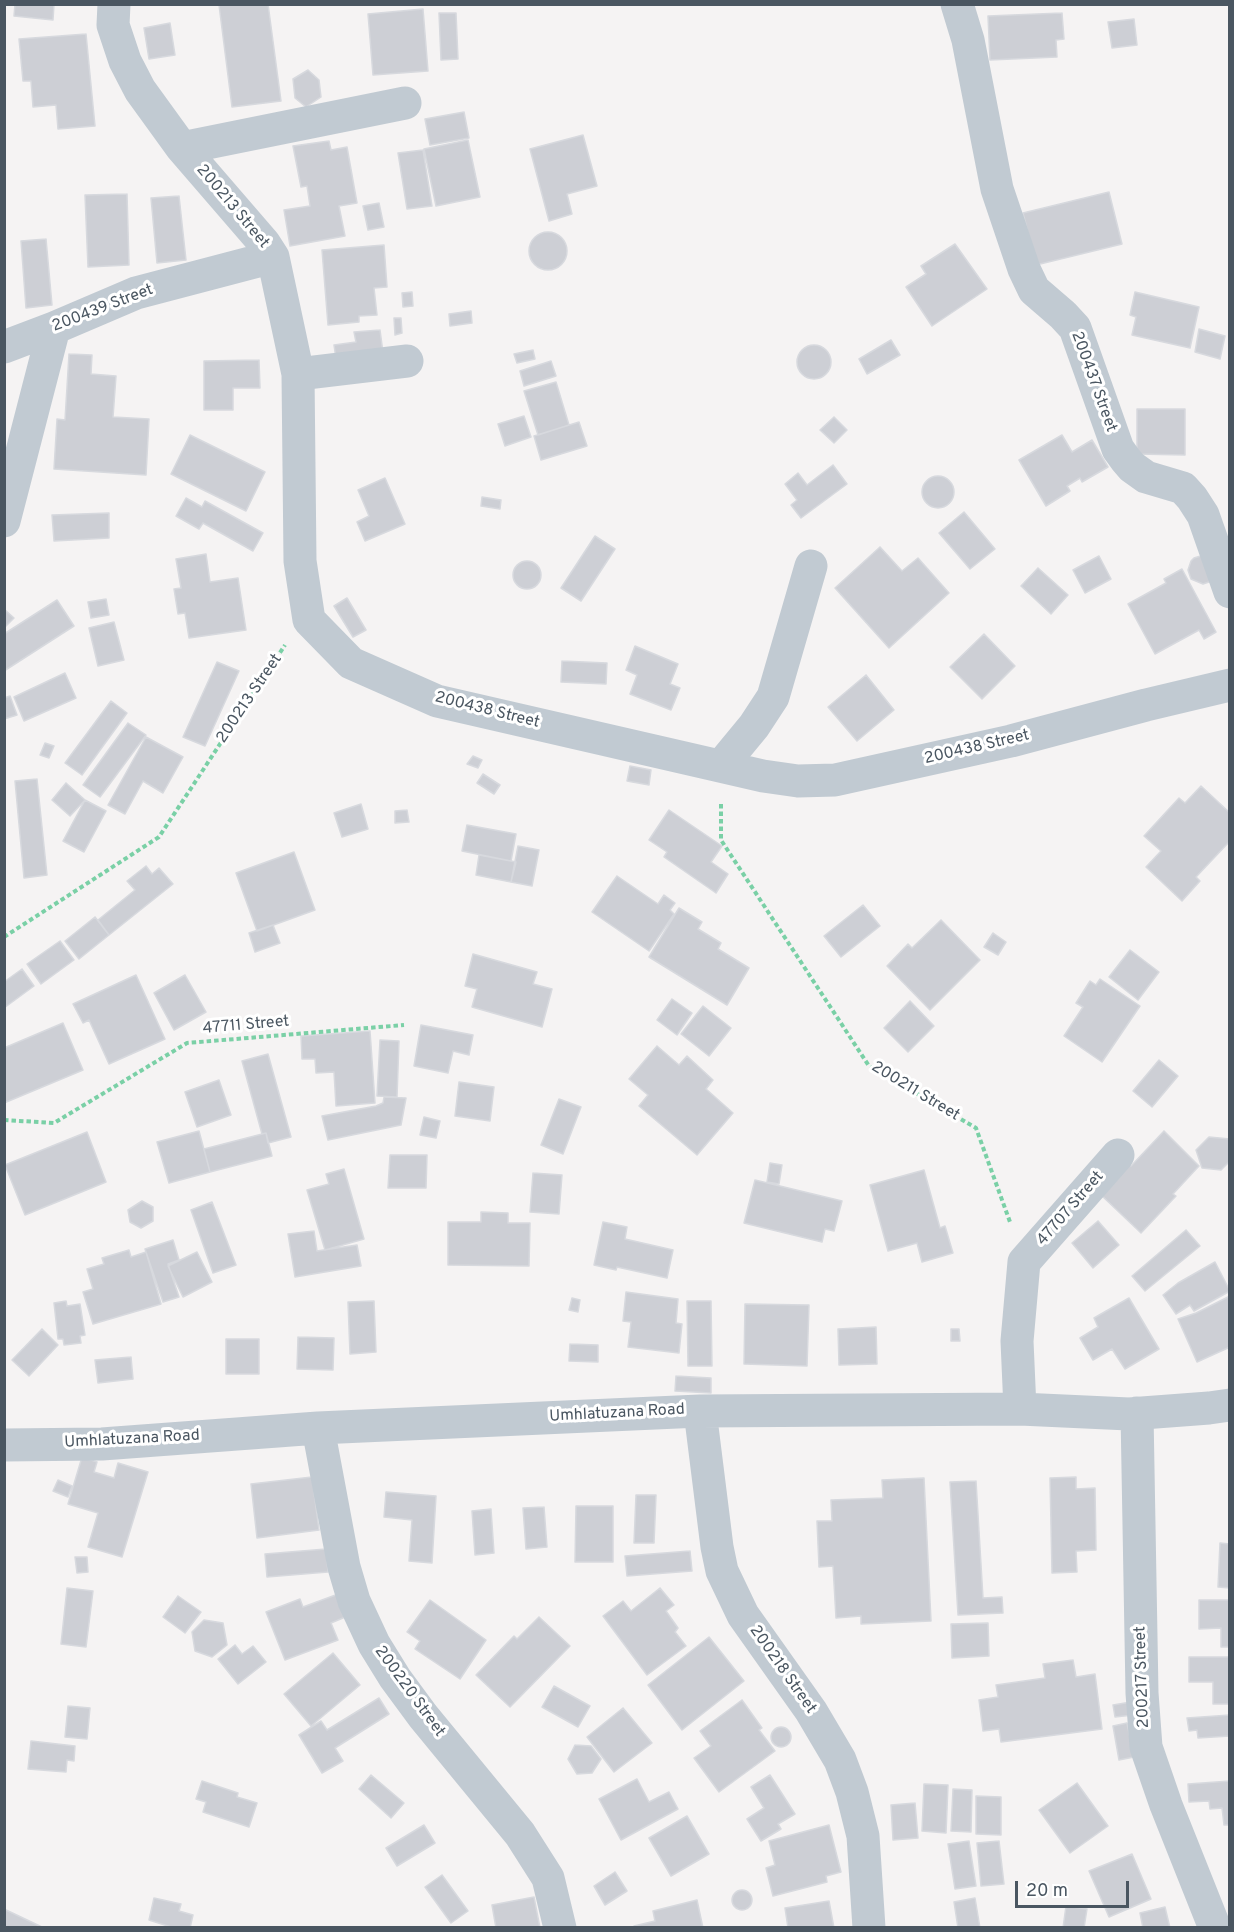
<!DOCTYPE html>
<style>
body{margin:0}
#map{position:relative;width:1234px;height:1932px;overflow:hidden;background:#f5f3f3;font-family:Overpass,sans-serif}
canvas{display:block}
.frame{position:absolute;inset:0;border:6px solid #4a5661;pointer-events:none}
.scale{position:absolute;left:1015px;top:1881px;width:114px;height:27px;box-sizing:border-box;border:3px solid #4a5661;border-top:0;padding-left:8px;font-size:18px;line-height:21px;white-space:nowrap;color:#4a5661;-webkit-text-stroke:4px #fff;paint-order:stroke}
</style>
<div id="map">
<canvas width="1234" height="1932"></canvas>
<div class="frame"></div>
<div class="scale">20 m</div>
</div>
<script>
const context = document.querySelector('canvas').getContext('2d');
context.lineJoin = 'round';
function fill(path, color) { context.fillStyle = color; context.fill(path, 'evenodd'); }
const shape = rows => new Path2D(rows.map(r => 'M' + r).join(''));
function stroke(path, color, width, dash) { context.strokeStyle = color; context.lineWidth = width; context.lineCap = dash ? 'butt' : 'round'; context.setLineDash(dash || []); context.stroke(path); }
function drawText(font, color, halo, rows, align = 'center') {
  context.font = font + ' Overpass,sans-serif'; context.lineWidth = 6; context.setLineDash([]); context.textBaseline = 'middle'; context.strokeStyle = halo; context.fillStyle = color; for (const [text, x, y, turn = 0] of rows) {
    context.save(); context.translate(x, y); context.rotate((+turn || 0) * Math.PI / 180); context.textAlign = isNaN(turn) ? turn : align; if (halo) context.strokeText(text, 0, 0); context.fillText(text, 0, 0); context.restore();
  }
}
const building = shape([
 [15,4,54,4,53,20,14,16,15,4],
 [268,4,281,101,232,107,219,5,268,4],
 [423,9,428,71,373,75,368,14,423,9],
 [439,13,456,13,458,59,441,60,439,13],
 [1062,13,1064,39,1056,40,1057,57,990,60,988,16,1062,13],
 [1134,19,1137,45,1112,48,1108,22,1134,19],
 [170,23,175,55,149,59,144,28,170,23],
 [86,34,95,126,58,129,56,105,33,107,31,81,23,81,19,39,86,34],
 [308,70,319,80,321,97,306,107,295,98,293,79,308,70],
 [464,112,469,138,430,145,425,119,464,112],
 [583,135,597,186,567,194,572,214,549,221,530,149,583,135],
 [468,140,480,197,436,206,424,149,468,140],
 [329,141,331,150,347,147,357,203,339,206,345,236,290,246,284,210,310,206,307,186,301,187,293,146,329,141],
 [423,150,432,206,407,209,398,153,423,150],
 [1109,192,1122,244,1036,265,1023,213,1109,192],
 [127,194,129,265,88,267,85,195,127,194],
 [179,196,186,260,157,263,151,198,179,196],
 [379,203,384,227,368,230,363,206,379,203],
 '529 251a19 19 0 1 1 38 0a19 19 0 1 1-38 0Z',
 [46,239,52,305,26,308,21,241,46,239],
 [955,244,987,289,932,326,906,287,926,274,921,266,955,244],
 [384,245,387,287,374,288,377,315,359,316,359,322,328,325,322,250,384,245],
 [412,292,413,306,403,307,402,293,412,292],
 [1135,292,1199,307,1190,348,1132,335,1136,317,1130,315,1135,292],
 [471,311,472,323,450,326,449,314,471,311],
 [394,318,401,318,402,333,395,335,394,318],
 [1199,329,1225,336,1220,359,1195,352,1199,329],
 [380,330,384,360,337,366,334,345,356,342,354,332,380,330],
 [891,340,900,355,867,374,859,359,891,340],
 '797 362a17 17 0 1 1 34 0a17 17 0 1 1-34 0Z',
 [533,350,535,359,517,363,514,354,533,350],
 [69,354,92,355,91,374,116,376,113,417,149,419,146,475,54,469,57,419,65,420,69,354],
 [259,360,260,388,233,388,233,410,204,410,204,361,259,360],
 [551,361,556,376,524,386,520,371,551,361],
 [556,382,569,425,538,435,524,391,556,382],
 [1137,409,1185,409,1185,455,1137,454,1137,409],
 [524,416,531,437,505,446,498,424,524,416],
 [834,417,847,430,834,443,820,430,834,417],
 [579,422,587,446,541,460,534,436,579,422],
 [190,435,265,472,246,511,171,474,190,435],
 [1062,435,1072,452,1092,440,1108,467,1082,482,1080,478,1067,486,1070,491,1046,506,1019,460,1062,435],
 [833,465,847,484,801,518,791,505,797,500,785,484,798,473,807,485,833,465],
 '922 492a16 16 0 1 1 32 0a16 16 0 1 1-32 0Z',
 [385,478,405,524,365,541,357,522,369,516,358,490,385,478],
 [482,497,501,500,500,509,481,506,482,497],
 [186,498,202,507,205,501,263,533,253,551,203,523,199,529,176,516,186,498],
 [964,512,995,549,970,569,939,533,964,512],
 [109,513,109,538,54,541,52,515,109,513],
 [595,536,615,549,581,601,561,588,595,536],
 [880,547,902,571,918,558,949,593,889,648,835,588,880,547],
 [206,554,210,582,238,578,246,630,189,638,185,613,178,614,174,589,181,588,176,559,206,554],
 [1204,555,1212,581,1203,584,1191,579,1188,570,1191,561,1194,558,1204,555],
 [1099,556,1111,579,1085,593,1073,570,1099,556],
 '513 575a14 14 0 1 1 28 0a14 14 0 1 1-28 0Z',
 [1038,568,1068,595,1051,614,1021,586,1038,568],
 [1182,569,1216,632,1204,639,1199,630,1155,654,1128,604,1166,583,1164,579,1182,569],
 [347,598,366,630,353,637,334,606,347,598],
 [106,599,109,615,91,618,88,602,106,599],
 [57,600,74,626,4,671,4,634,57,600],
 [4,609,14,618,4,628,4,609],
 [114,622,124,660,98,666,89,628,114,622],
 [984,634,1015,666,982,699,950,667,984,634],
 [635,646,678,664,670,684,680,688,671,710,630,694,637,675,626,670,635,646],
 [562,661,607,663,606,684,561,682,562,661],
 [217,662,239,671,205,746,183,737,217,662],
 [65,673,76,698,24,721,14,697,65,673],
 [866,675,894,710,857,741,828,707,866,675],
 [10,696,17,715,4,719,4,698,10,696],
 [111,701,127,713,82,775,65,763,111,701],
 [128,723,146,735,100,797,83,785,128,723],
 [146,737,183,757,163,793,143,781,125,814,108,805,146,737],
 [45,743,54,746,49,758,40,755,45,743],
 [473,756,482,760,478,768,467,764,473,756],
 [630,766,651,770,649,785,627,781,630,766],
 [483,774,500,785,494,794,477,783,483,774],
 [37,779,47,875,24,878,15,781,37,779],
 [66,783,85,800,70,816,52,800,66,783],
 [1201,786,1230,813,1230,841,1196,877,1200,881,1182,901,1146,867,1161,851,1144,836,1179,798,1185,803,1201,786],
 [85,800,106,811,84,852,63,841,85,800],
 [361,804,368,829,342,837,334,813,361,804],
 [407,810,409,822,395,823,395,811,407,810],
 [669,810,722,846,711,862,728,874,716,893,664,857,667,852,649,840,669,810],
 [467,825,516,834,511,861,462,851,467,825],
 [518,846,539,850,532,886,511,882,518,846],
 [294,852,315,910,257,931,236,873,294,852],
 [479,855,516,862,511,882,476,875,479,855],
 [146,866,152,874,159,868,173,884,109,935,98,920,135,890,127,881,146,866],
 [617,876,658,904,664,895,675,903,670,910,674,914,649,951,592,912,617,876],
 [863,905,880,926,841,957,824,936,863,905],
 [679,908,702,922,698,929,721,943,718,949,749,968,727,1005,649,957,679,908],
 [95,917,109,935,79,959,65,941,95,917],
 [941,920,980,960,930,1010,887,966,908,944,912,948,941,920],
 [273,925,280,943,255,952,249,933,273,925],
 [993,933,1006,942,998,955,984,947,993,933],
 [60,941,74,960,41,984,27,964,60,941],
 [1130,950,1159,972,1138,1000,1109,977,1130,950],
 [473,954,537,972,533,984,552,989,542,1027,472,1007,477,989,465,986,473,954],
 [22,969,34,986,4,1008,4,982,22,969],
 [136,975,165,1039,109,1064,89,1020,83,1023,73,1004,136,975],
 [185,975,206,1012,174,1030,154,993,185,975],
 [1100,979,1140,1006,1102,1062,1064,1036,1083,1007,1076,1003,1090,981,1096,985,1100,979],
 [672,999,692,1013,677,1035,657,1020,672,999],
 [910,1001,934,1026,908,1052,884,1028,910,1001],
 [703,1006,731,1028,709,1056,681,1034,703,1006],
 [63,1023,83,1070,4,1103,4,1048,63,1023],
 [421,1025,473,1035,469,1055,453,1051,448,1073,414,1066,421,1025],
 [370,1031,375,1103,336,1106,334,1072,316,1073,315,1059,302,1059,301,1036,370,1031],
 [380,1040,399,1041,397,1097,377,1096,380,1040],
 [657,1046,679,1065,687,1056,713,1080,706,1089,733,1113,697,1155,639,1106,648,1095,629,1079,657,1046],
 [268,1054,291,1137,268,1143,266,1133,262,1134,242,1061,268,1054],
 [1159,1060,1178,1076,1152,1107,1133,1091,1159,1060],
 [219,1080,231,1115,197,1127,185,1092,219,1080],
 [459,1082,494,1087,490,1121,455,1116,459,1082],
 [384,1097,406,1098,401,1125,328,1140,322,1116,376,1106,383,1103,384,1097],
 [559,1099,581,1107,563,1154,541,1145,559,1099],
 [424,1117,440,1121,436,1138,420,1135,424,1117],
 [199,1131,210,1172,169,1183,157,1142,199,1131],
 [1164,1131,1199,1166,1173,1194,1176,1196,1141,1233,1101,1195,1126,1161,1131,1166,1164,1131],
 [87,1132,106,1182,25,1215,5,1165,87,1132],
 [266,1133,272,1156,210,1172,204,1149,266,1133],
 [1209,1137,1230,1139,1230,1161,1221,1170,1202,1168,1196,1150,1209,1137],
 [390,1155,427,1155,426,1188,388,1188,390,1155],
 [770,1163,782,1165,779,1184,767,1182,770,1163],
 [344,1169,364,1239,325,1250,307,1190,329,1184,326,1174,344,1169],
 [924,1170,940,1228,945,1226,953,1253,922,1262,917,1243,888,1251,870,1185,924,1170],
 [533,1173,562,1175,559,1214,530,1212,533,1173],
 [755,1180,842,1201,834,1231,825,1229,822,1242,744,1223,755,1180],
 [142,1201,153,1207,153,1221,141,1228,130,1222,128,1210,142,1201],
 [212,1202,236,1265,213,1273,191,1210,212,1202],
 [481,1212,508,1213,508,1223,530,1223,529,1266,448,1265,448,1222,481,1222,481,1212],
 [1098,1221,1119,1245,1093,1268,1072,1243,1098,1221],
 [603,1222,627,1227,625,1239,673,1250,667,1278,617,1267,616,1270,594,1265,603,1222],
 [1186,1230,1200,1246,1145,1291,1132,1276,1186,1230],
 [314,1231,317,1251,357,1245,361,1266,295,1277,288,1234,314,1231],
 [173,1240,179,1260,168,1264,179,1297,163,1302,145,1249,173,1240],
 [129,1250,131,1257,146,1252,161,1304,93,1324,83,1292,93,1289,87,1269,104,1264,102,1258,129,1250],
 [197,1252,212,1282,183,1297,168,1266,197,1252],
 [1215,1262,1230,1291,1194,1311,1190,1305,1176,1314,1163,1295,1178,1283,1215,1262],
 [626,1292,678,1299,676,1323,682,1324,679,1353,628,1347,631,1322,623,1321,626,1292],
 [1230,1296,1230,1347,1197,1362,1178,1319,1196,1313,1230,1296],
 [572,1298,580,1300,578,1312,569,1310,572,1298],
 [1129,1298,1159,1349,1125,1369,1112,1349,1093,1360,1080,1338,1098,1327,1094,1318,1129,1298],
 [66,1301,67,1306,80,1304,85,1335,80,1336,81,1343,64,1345,63,1339,58,1339,54,1303,66,1301],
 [374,1301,376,1352,350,1354,348,1302,374,1301],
 [687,1301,711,1301,712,1366,688,1366,687,1301],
 [745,1304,809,1305,807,1366,744,1364,745,1304],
 [876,1327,877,1364,839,1365,838,1329,876,1327],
 [42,1329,58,1345,29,1376,12,1360,42,1329],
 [951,1329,959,1329,960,1341,951,1341,951,1329],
 [298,1337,334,1338,333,1370,297,1369,298,1337],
 [226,1339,259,1339,259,1374,226,1374,226,1339],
 [570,1344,598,1345,598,1362,569,1361,570,1344],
 [131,1357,133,1379,98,1383,95,1360,131,1357],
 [676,1376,711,1378,711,1393,675,1391,676,1376],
 [82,1457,97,1462,94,1472,114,1478,118,1463,148,1472,122,1557,88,1547,98,1513,68,1504,82,1457],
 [312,1477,319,1530,257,1538,251,1484,312,1477],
 [1076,1477,1076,1489,1095,1488,1096,1550,1076,1551,1077,1572,1052,1573,1050,1478,1076,1477],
 [924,1478,931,1621,861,1624,861,1616,836,1618,833,1566,819,1567,817,1521,832,1521,831,1500,883,1498,882,1480,924,1478],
 [58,1480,72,1486,68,1497,53,1491,58,1480],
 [976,1481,983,1598,1002,1597,1003,1613,958,1615,950,1482,976,1481],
 [386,1492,436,1496,432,1563,409,1561,412,1520,384,1517,386,1492],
 [636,1495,656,1495,654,1543,634,1543,636,1495],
 [576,1506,613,1506,613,1562,575,1562,576,1506],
 [544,1507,547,1547,526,1549,523,1508,544,1507],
 [491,1509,494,1553,475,1555,472,1511,491,1509],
 [1220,1543,1230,1544,1230,1588,1218,1587,1220,1543],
 [326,1549,328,1572,267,1577,265,1554,326,1549],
 [690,1551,692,1571,627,1576,625,1556,690,1551],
 [75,1557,87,1557,88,1572,77,1573,75,1557],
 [67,1588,93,1591,86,1647,61,1644,67,1588],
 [660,1588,674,1605,666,1611,678,1628,675,1632,686,1646,647,1675,603,1616,623,1601,631,1611,660,1588],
 [341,1593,350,1615,331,1623,338,1640,285,1660,266,1612,300,1599,303,1607,341,1593],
 [178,1596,201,1612,185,1633,163,1617,178,1596],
 [430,1600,486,1640,460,1679,415,1649,420,1641,407,1632,430,1600],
 [1199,1600,1230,1600,1230,1647,1221,1647,1221,1628,1199,1629,1199,1600],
 [539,1617,570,1646,510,1707,476,1675,514,1636,517,1639,539,1617],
 [204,1620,223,1623,227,1645,212,1657,195,1651,192,1632,204,1620],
 [988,1623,989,1656,952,1658,951,1624,988,1623],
 [709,1637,744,1681,682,1730,648,1685,709,1637],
 [235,1645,242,1654,253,1646,266,1662,238,1684,218,1659,235,1645],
 [333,1653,360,1685,311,1726,284,1694,333,1653],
 [1189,1657,1230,1657,1230,1704,1213,1704,1213,1682,1189,1682,1189,1657],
 [1073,1660,1076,1677,1095,1674,1102,1729,1001,1742,999,1729,983,1731,979,1700,998,1697,996,1685,1045,1678,1043,1664,1073,1660],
 [554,1686,590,1706,578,1727,542,1707,554,1686],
 [379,1698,389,1714,335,1748,343,1761,322,1773,299,1735,321,1721,327,1730,379,1698],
 [742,1700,762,1728,759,1730,775,1751,719,1792,694,1758,711,1746,700,1731,742,1700],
 [1131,1702,1133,1715,1115,1717,1113,1705,1131,1702],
 [68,1706,90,1708,87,1739,65,1737,68,1706],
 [623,1708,652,1743,614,1772,587,1737,623,1708],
 [1230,1715,1230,1736,1198,1738,1197,1730,1189,1731,1187,1718,1230,1715],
 [1127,1723,1134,1757,1119,1760,1113,1726,1127,1723],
 '771 1737a10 10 0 1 1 20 0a10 10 0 1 1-20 0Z',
 [31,1741,75,1746,74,1761,67,1760,66,1772,28,1769,31,1741],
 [575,1745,591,1746,601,1759,592,1773,577,1774,568,1759,575,1745],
 [371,1775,404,1803,391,1818,359,1789,371,1775],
 [770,1775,795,1814,778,1824,781,1829,761,1841,747,1819,764,1808,751,1787,770,1775],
 [637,1779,649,1802,669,1792,678,1809,621,1840,599,1799,637,1779],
 [202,1781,238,1793,237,1797,257,1803,249,1827,203,1812,206,1802,196,1799,202,1781],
 [1230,1781,1230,1825,1224,1825,1222,1808,1210,1809,1209,1801,1189,1802,1188,1784,1230,1781],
 [1077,1783,1108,1826,1070,1853,1039,1810,1077,1783],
 [924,1784,948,1785,946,1833,922,1831,924,1784],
 [953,1789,972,1790,971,1832,951,1831,953,1789],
 [976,1796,1001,1797,1001,1835,976,1834,976,1796],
 [915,1803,918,1838,893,1840,891,1805,915,1803],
 [687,1816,709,1854,671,1876,649,1838,687,1816],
 [424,1825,435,1843,397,1866,386,1848,424,1825],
 [829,1825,841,1872,826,1876,827,1882,773,1896,766,1868,775,1865,769,1841,829,1825],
 [969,1841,976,1886,955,1889,948,1844,969,1841],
 [999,1841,1004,1884,981,1886,977,1843,999,1841],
 [1132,1854,1151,1899,1109,1917,1089,1871,1132,1854],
 [615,1872,627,1891,605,1905,594,1886,615,1872],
 [442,1875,468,1911,451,1923,425,1887,442,1875],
 '732 1900a10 10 0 1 1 20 0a10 10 0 1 1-20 0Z',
 [534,1897,540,1928,496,1928,492,1905,534,1897],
 [154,1898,181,1904,179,1911,193,1915,190,1928,174,1928,149,1920,154,1898],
 [975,1898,980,1928,958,1928,954,1902,975,1898],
 [697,1900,703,1928,634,1928,634,1926,655,1921,653,1911,697,1900],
 [829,1901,834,1928,788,1928,785,1908,829,1901],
 [1066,1906,1087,1909,1084,1928,1063,1928,1066,1906],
 [1165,1907,1170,1928,1143,1928,1140,1913,1165,1907],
 [4,1909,44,1928,4,1928,4,1909]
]);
const path = shape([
 [721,804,721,840,869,1066,976,1128,1010,1222],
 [4,937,159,837,285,645],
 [4,1120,54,1123,187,1043,404,1025]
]);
const minor = shape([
 [114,4,113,25,125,61,140,90,182,148,264,243,273,257,298,374,300,561,309,620,351,663,437,701,763,776,798,781,835,780,1011,741,1146,705,1230,685],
 [957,4,968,40,997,189,1024,269,1034,290,1063,315,1075,328,1118,449,1126,460,1132,467,1146,477,1183,488,1192,498,1203,515,1230,592],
 [182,148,405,103],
 [4,347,54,328,136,293,273,257],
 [298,374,407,361],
 [4,521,54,328],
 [721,766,754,726,773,697,811,566],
 [1020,1409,1017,1341,1024,1262,1118,1155],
 [700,1411,717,1547,722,1571,743,1615,811,1711,840,1760,852,1792,863,1836,869,1928],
 [1137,1413,1142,1693,1146,1747,1166,1805,1215,1928],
 [318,1428,344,1567,354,1601,374,1644,395,1678,423,1716,520,1834,548,1878,560,1928],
 [4,1445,102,1444,318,1428,700,1411,1020,1409,1129,1414,1209,1408,1230,1405]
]);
const streetNames = [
 ["200213 Street",232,207,50],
 ["200439 Street",103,309,-21],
 ["200437 Street",1093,382,70],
 ["200213 Street",250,699,-56],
 ["200438 Street",487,711,14],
 ["200438 Street",977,748,-13],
 ["47711 Street",246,1026,-5],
 ["200211 Street",915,1092,31],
 ["47707 Street",1071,1209,-49],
 ["Umhlatuzana Road",617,1414,-3],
 ["Umhlatuzana Road",132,1440,-3],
 ["200218 Street",782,1670,55],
 ["200217 Street",1143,1677,-92],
 ["200220 Street",409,1692,54]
];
fill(building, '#cdcfd5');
stroke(building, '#d7d9de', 1.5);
stroke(path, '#7ad0a6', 4, [4.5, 3]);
stroke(minor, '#c1cad2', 33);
drawText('16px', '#4a5661', '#fff', streetNames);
</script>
